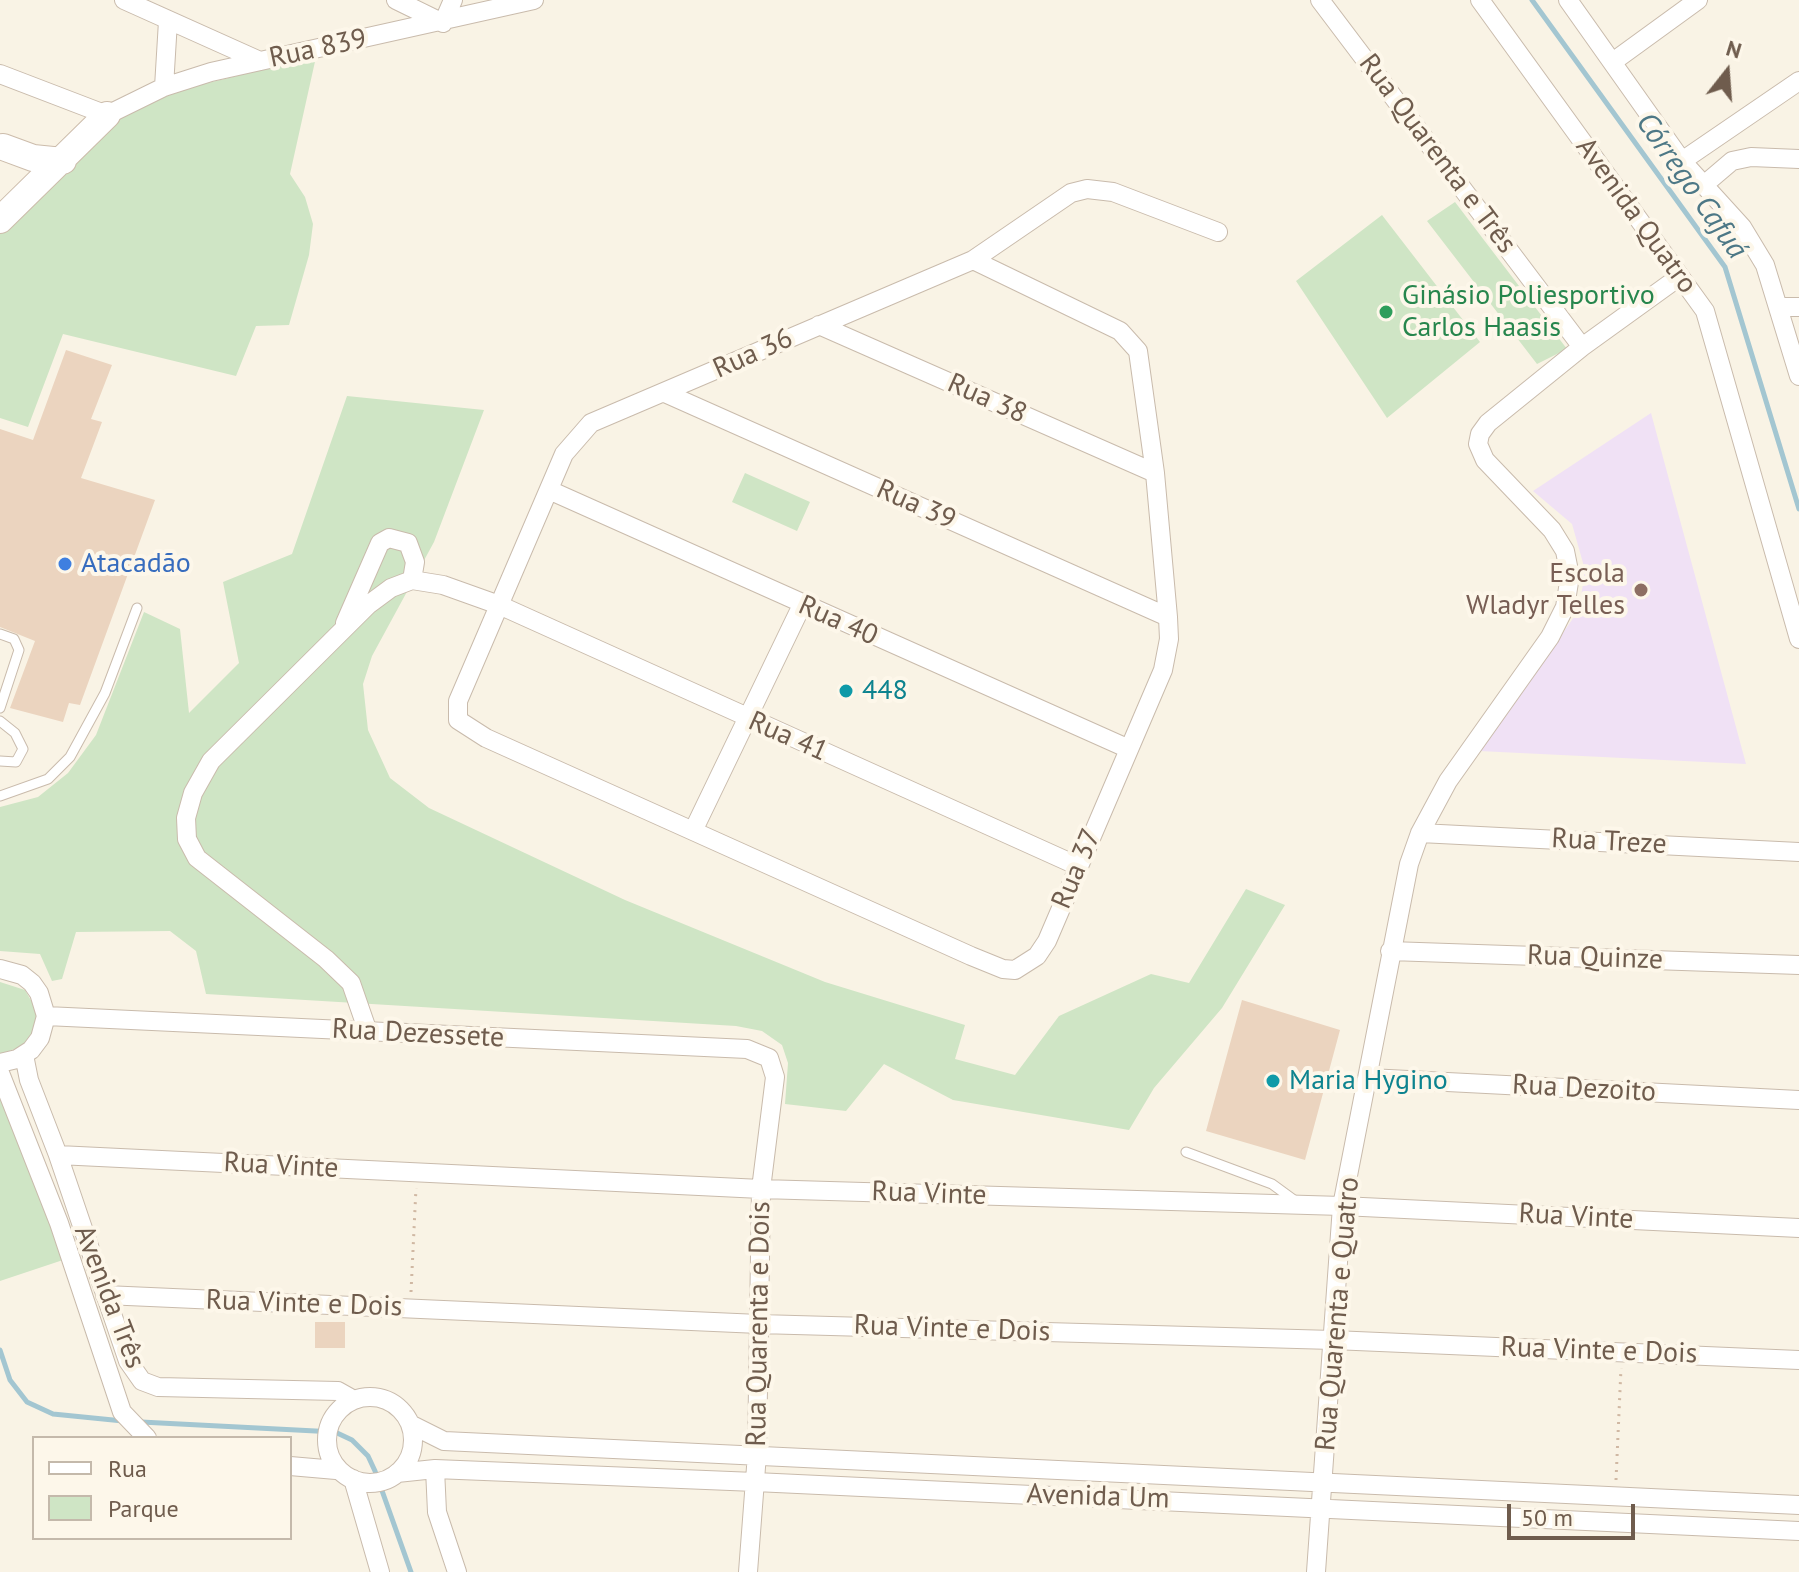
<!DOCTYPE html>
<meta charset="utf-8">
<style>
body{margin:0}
#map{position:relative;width:1799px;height:1572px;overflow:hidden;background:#f9f3e5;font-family:"PT Sans",sans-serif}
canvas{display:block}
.legend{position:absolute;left:32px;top:1436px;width:260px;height:104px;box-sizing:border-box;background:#fdf7ea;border:2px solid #c4b9ab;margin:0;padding:10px 14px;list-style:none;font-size:24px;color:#6f5c4d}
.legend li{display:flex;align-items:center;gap:16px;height:40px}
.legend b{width:40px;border:2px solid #c4b9ab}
.north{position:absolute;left:1687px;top:32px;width:80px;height:80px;-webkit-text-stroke:6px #fdf7ea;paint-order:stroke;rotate:17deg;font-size:22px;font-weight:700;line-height:32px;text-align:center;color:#6f5c4d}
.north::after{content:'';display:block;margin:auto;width:28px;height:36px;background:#6f5c4d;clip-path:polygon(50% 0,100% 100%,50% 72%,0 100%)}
.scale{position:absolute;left:1507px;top:1504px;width:128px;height:36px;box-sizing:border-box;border:4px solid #6f5c4d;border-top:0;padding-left:10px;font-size:24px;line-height:28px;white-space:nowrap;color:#6f5c4d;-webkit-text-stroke:6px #fdf7ea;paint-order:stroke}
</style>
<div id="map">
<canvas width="1799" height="1572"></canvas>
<ul class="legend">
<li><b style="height:10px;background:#fff"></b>Rua</li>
<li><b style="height:22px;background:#cfe5c5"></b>Parque</li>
</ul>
<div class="north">N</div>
<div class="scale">50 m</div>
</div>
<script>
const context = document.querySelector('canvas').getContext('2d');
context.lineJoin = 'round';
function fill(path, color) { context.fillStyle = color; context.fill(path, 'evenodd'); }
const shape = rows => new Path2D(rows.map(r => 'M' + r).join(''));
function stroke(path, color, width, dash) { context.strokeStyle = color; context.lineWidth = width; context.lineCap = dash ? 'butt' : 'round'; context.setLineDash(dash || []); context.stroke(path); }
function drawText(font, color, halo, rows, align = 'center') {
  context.font = font + ' "PT Sans",sans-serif'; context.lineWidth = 8; context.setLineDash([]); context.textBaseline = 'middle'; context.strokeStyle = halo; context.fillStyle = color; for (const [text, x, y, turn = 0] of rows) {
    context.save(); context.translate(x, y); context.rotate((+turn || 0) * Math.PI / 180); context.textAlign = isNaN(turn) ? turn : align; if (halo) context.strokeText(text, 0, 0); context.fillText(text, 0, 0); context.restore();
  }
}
const education = shape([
 [1651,413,1746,764,1479,751,1579,610,1585,570,1572,524,1533,491]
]);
const green = shape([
 [316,57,290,174,305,197,313,224,309,255,289,325,256,326,236,376,63,334,28,427,0,418,0,231,112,121,170,92],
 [1455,202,1567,349,1537,364,1427,221],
 [1382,215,1480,342,1387,418,1296,281],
 [347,396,484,410,434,542,372,656,363,684,368,730,390,778,429,808,625,900,825,982,965,1025,955,1059,1015,1075,1059,1016,1151,974,1189,983,1246,889,1285,905,1222,1008,1154,1088,1129,1130,953,1100,884,1064,846,1111,785,1104,788,1063,782,1045,762,1031,736,1026,206,994,196,951,170,931,76,932,62,979,52,981,40,954,0,951,0,807,38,797,68,773,96,735,144,612,180,629,189,713,239,663,223,582,292,554],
 [745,473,810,502,797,531,732,502],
 [0,982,25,990,37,1011,36,1028,28,1043,5,1053,0,1053],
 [0,1085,63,1260,0,1281]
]);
const stream = shape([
 [1532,0,1725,267,1799,509],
 [0,1350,10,1380,27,1402,53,1414,123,1421],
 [141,1422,335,1432,352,1440,368,1456,375,1471,411,1572]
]);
const building = shape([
 [66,350,112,365,91,419,102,422,81,478,155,500,80,705,69,703,63,722,10,708,35,641,0,627,0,429,33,440],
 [1242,1000,1340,1030,1305,1160,1206,1131],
 [315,1322,345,1322,345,1348,315,1348]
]);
const path = shape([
 [411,1292,416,1188],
 [1616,1480,1621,1368]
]);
const lane = shape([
 [0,634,14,639,19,650,0,708],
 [0,721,15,733,23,749,16,762,0,761],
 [0,796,48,779,70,757,105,693,137,608],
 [1186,1152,1272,1184,1298,1203]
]);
const street = shape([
 [124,0,260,61],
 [396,0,443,23,453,0],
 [1320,0,1582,347],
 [1480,0,1705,311,1799,639],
 [1568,0,1682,161,1742,227,1765,265,1799,376],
 [1614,61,1698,0],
 [0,74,107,115,164,87,211,72,534,0],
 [164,87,168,21],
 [1682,161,1799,81],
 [1705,184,1732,161,1751,157,1799,159],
 [973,260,1120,331,1138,351,1155,473,1168,617,1169,639,1163,670,1047,941,1037,956,1015,970,1003,969,971,956,486,738,458,720,458,701,564,454,591,423,973,260,1071,193,1087,189,1113,192,1218,232],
 [1778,307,1799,307],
 [819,325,1155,473],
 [665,393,1168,617],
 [549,490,1129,749],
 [345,623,380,543,389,538,408,543,415,562,412,580],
 [694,829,802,605],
 [1420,833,1799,852],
 [1390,951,1799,965],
 [0,969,22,975,32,983,39,993,46,1016,40,1038,31,1050,17,1059,0,1063],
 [46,1016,747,1049,769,1058,775,1077,761,1189,757,1454,748,1572],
 [368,1032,351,983,326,959,197,858,187,839,186,818,193,793,211,761,368,605,391,588,412,580,443,585,499,605,1078,866],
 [24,1055,29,1080,58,1155,128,1361,142,1381,158,1387,338,1391,354,1400],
 [0,1073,59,1223,122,1412,147,1438],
 [1369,1078,1799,1100],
 [58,1155,761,1189,1342,1206,1799,1228],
 [105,1295,759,1324,1333,1340,1799,1360],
 '327 1440a43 43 0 1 1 86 0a43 43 0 1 1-86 0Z',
 [410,1424,444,1441,1799,1505],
 [290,1466,336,1470],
 [435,1469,437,1512,457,1572],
 [397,1473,435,1469,755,1482,1799,1531],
 [353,1479,380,1572],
 [1316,1572,1342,1206,1409,864,1420,833,1448,781,1550,637,1565,607,1570,576,1565,551,1552,530,1485,460,1478,444,1480,434,1488,423,1582,347,1679,277]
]);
const secondary = shape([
 [3,147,33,158,63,161],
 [0,220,107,115]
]);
const markers = [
 [1386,312,8,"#2e9e5b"],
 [65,564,8,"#3f7fe0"],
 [1641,590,8,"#8d6e63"],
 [846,691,8,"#0f9aa8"],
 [1273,1081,8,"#0f9aa8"]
];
const streetNames = [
 ["Rua 839",318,49,-12],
 ["Rua Quarenta e Três",1437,154,53],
 ["Avenida Quatro",1636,216,54],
 ["Rua 36",753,354,-24],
 ["Rua 38",987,399,24],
 ["Rua 39",916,505,24],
 ["Rua 40",838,621,24],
 ["Rua 41",788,737,24],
 ["Rua Treze",1609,842,3],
 ["Rua 37",1077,869,-67],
 ["Rua Quinze",1595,958,2],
 ["Rua Dezessete",418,1034,3],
 ["Rua Dezoito",1584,1089,3],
 ["Rua Vinte",281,1166,3],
 ["Rua Vinte",929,1194,2],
 ["Rua Vinte",1576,1217,3],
 ["Avenida Três",109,1297,69],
 ["Rua Vinte e Dois",304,1304,2],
 ["Rua Quarenta e Quatro",1338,1314,-85],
 ["Rua Quarenta e Dois",759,1324,-89],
 ["Rua Vinte e Dois",952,1329,2],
 ["Rua Vinte e Dois",1599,1351,2],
 ["Avenida Um",1098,1497,2]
];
const leisureNames = [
 ["Ginásio Poliesportivo",1402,296],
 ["Carlos Haasis",1402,328]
];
const shopNames = [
 ["Atacadão",81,564]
];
const educationNames = [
 ["Escola",1625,574],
 ["Wladyr Telles",1625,606]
];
const cultureNames = [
 ["448",862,691],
 ["Maria Hygino",1289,1081]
];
const waterNames = [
 ["Córrego Cafuá",1691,186,55]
];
fill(education, '#f0e1f5');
fill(green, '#cfe5c5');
stroke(stream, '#a3c6d1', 5);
fill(building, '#ebd4bf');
stroke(lane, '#c9bbac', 11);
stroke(street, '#c9bbac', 20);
stroke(secondary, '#ccbcab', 28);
stroke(path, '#d0b8a3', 3, [2, 6]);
stroke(lane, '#fff', 9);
stroke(street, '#fff', 18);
stroke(secondary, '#fff', 26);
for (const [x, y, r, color] of markers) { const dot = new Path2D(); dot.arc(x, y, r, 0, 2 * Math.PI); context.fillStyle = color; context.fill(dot); stroke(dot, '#fdf7ea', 3); }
drawText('28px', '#6f5c4d', '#fdf7ea', streetNames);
drawText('28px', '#27864d', '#fdf7ea', leisureNames, 'left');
drawText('28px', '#366cbe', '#fdf7ea', shopNames, 'left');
drawText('28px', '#785e54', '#fdf7ea', educationNames, 'right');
drawText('28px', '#0d838f', '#fdf7ea', cultureNames, 'left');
drawText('italic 30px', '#4d7886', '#fdf7ea', waterNames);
</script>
